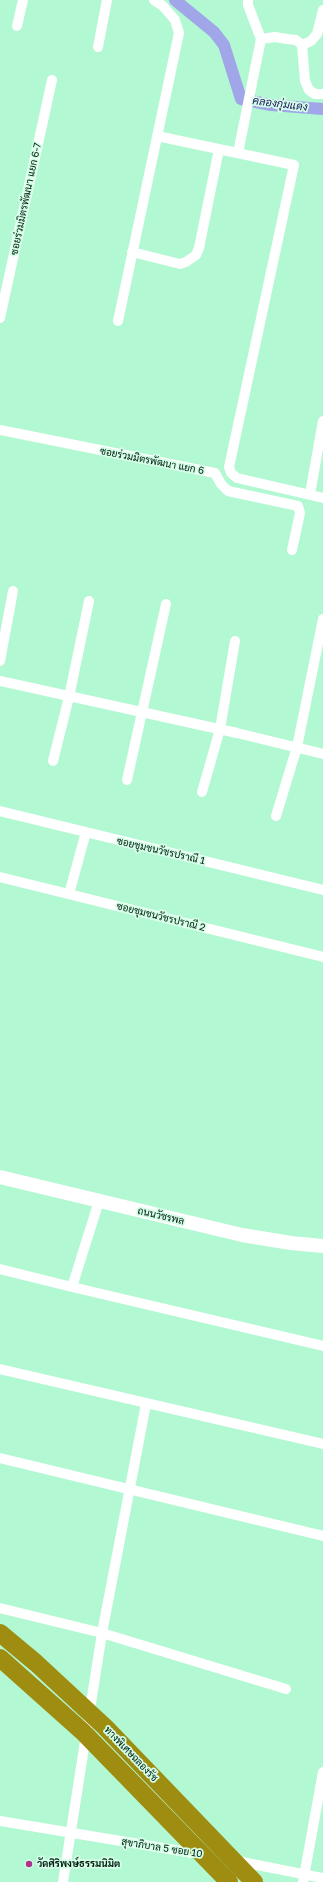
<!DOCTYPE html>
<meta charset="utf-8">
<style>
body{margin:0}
canvas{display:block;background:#b2f8d2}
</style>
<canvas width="323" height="1882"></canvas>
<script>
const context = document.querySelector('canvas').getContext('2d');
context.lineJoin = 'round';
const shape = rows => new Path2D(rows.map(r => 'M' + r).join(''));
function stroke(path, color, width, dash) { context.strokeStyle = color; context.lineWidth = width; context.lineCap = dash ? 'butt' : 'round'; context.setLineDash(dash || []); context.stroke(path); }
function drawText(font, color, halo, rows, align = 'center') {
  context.font = font + ' "Golos Text",Sarabun,sans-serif'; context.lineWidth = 3.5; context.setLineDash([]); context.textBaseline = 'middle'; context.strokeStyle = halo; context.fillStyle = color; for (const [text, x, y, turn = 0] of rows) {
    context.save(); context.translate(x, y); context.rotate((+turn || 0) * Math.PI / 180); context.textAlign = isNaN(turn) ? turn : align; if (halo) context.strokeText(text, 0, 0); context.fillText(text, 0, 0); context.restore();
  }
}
const canal = shape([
 [175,0,214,32,224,45,241,99,271,105,323,109]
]);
const street = shape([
 [17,26,23,0],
 [261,39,275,37,287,39,296,40,302,45,311,41,317,34,323,10],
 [302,45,305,81,309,90,315,94,323,94],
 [98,47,107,0],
 [157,136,294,165,229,467,231,473,237,478,323,498],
 [238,153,261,39,248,5,248,0],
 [132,252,180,264,186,262,196,255,199,248,219,149],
 [0,318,52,80],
 [118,321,179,33,175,20,163,6,154,0],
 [0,430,215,473,221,484,228,491,298,506,300,513,292,550],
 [310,494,323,421],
 [0,661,13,591],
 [0,681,237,733,323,754],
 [53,761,69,697,89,601],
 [127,780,166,604],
 [202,792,220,729,235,641],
 [0,811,323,890],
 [276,816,297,747,323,619],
 [0,877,323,957],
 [69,894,86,832],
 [99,1201,72,1287,323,1346],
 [0,1269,72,1287],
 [0,1369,323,1444],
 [0,1458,323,1536],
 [0,1608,102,1633,146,1404],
 [0,1821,199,1854],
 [237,1861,323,1878],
 [63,1882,102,1633,286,1689],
 [303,1882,323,1772]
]);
const secondary = shape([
 [0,1177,242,1235,291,1243,323,1246]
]);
const highway = shape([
 [0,1633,36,1663,105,1727,254,1882],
 [0,1658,83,1732,229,1882]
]);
const markers = [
 [29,1864,4,"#ac358b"]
];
const streetNames = [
 ["ซอยร่วมมิตรพัฒนา แยก 6-7",26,199,-78],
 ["ซอยร่วมมิตรพัฒนา แยก 6",152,461,11],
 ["ซอยชุมชนวัชรปราณี 1",161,851,13],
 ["ซอยชุมชนวัชรปราณี 2",161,917,14],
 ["ถนนวัชรพล",161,1216,13],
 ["ทางพิเศษฉลองรัช",131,1754,46],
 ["สุขาภิบาล 5 ซอย 10",162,1848,9]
];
const poiNames = [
 ["วัดศิริพงษ์ธรรมนิมิต",37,1864]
];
const waterNames = [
 ["คลองกุ่มแดง",280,104,7]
];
stroke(canal, '#a1a6e9', 12);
stroke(street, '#fff', 10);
stroke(secondary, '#fff', 14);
stroke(highway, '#9e8d11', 18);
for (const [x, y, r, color] of markers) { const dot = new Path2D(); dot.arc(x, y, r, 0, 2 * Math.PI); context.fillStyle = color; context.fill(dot); stroke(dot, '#d5fee7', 1.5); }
drawText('10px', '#011d10', '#d5fee7', streetNames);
drawText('bold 10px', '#011d10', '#d5fee7', poiNames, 'left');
drawText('italic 11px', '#231865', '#d5fee7', waterNames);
</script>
